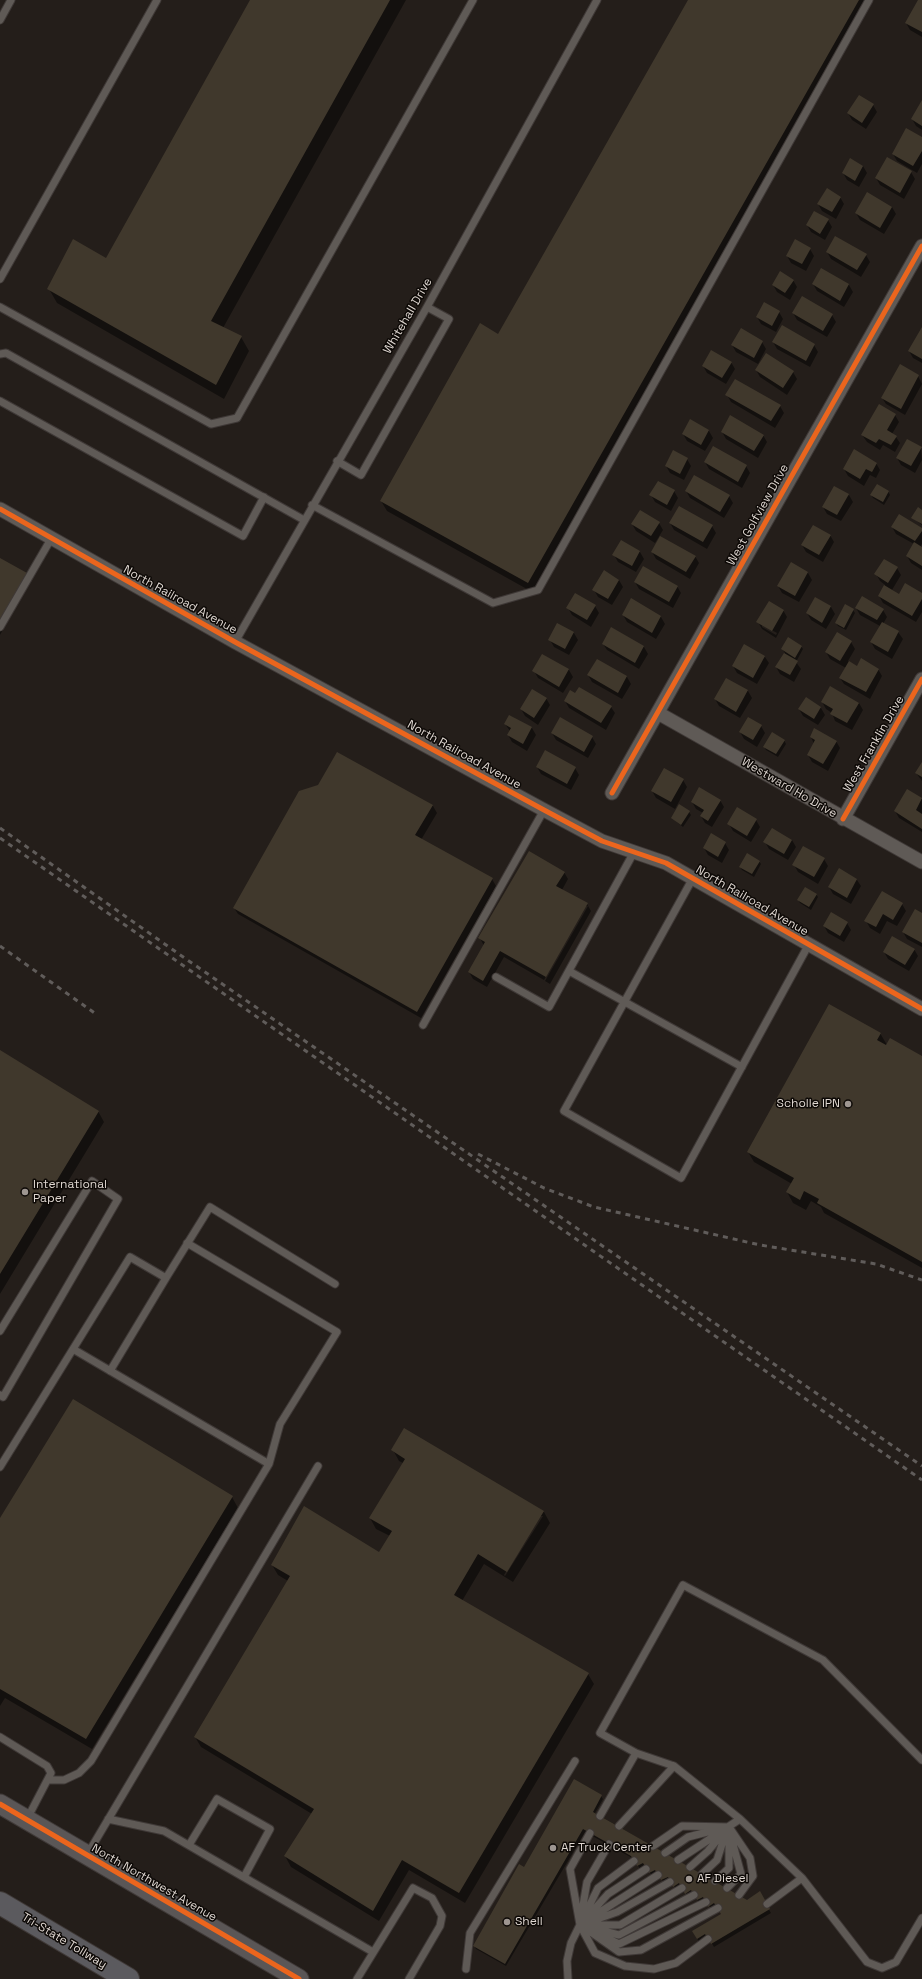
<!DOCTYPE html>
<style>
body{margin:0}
canvas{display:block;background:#241e1a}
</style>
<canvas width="922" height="1979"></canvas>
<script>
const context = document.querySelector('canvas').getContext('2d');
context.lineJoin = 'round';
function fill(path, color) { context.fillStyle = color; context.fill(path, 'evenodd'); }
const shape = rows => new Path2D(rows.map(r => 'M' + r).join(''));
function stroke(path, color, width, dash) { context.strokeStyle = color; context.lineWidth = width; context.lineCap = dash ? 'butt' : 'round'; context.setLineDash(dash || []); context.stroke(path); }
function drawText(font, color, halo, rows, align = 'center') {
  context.font = font + ' "Space Grotesk",sans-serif'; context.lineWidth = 3; context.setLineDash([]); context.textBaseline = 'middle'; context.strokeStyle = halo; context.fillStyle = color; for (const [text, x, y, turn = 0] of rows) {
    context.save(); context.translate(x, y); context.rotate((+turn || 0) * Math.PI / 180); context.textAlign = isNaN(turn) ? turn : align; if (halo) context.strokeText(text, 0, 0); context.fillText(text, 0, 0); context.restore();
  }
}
const shadow = shape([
 [251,0,406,0,223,328,241,337,249,351,224,399,57,303,49,289,107,260],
 [690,0,871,0,534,593,387,511,381,501,498,335],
 [919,0,922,0,922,37,910,30,906,23],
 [922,102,922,130,916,126,912,119],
 [873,105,877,112,866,129,852,120,848,113],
 [922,138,922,164,917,173,897,161,893,154],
 [863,166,867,173,859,187,847,180,843,173],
 [911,172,915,179,904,199,880,185,876,178],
 [840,197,844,204,836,219,822,211,818,204],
 [892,207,896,214,884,234,860,220,856,213],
 [828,220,832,227,825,240,811,232,807,225],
 [810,249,814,256,806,271,791,263,787,256],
 [827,252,866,255,870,262,861,277,831,259],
 [822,270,849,285,853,292,844,307,817,291,813,284],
 [793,280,797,287,790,300,777,292,773,285],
 [779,312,783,319,776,332,761,324,757,317],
 [793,313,832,315,836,322,827,337,797,320],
 [922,331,922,363,913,358,909,351],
 [762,342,766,349,758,364,736,352,732,345],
 [773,342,814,345,818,352,810,367,777,349],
 [731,362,735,369,726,384,707,373,703,366],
 [756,370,793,372,797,379,787,395,760,377],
 [918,376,922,384,905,415,886,404,882,398],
 [727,395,780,406,784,413,775,428,731,402],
 [895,415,899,422,892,434,896,437,900,443,895,452,883,445,880,450,867,442,862,435],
 [690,420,709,431,713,438,705,451,687,441,683,434],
 [722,432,763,435,767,442,758,458,726,439],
 [921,448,922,460,915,473,901,465,897,458],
 [687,459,691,466,684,480,670,473,666,466],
 [705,462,746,466,750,473,742,488,709,469],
 [876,463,880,470,876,478,870,475,864,486,848,476,844,469],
 [674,491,678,498,671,511,655,502,651,495],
 [686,491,729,496,733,503,724,518,690,498],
 [888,491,890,495,884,505,873,498,871,495],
 [849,495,853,502,841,521,827,514,823,507],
 [922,511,922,525,913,518],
 [659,523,663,530,655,543,636,531,632,524],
 [670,523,712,526,716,533,707,549,674,530],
 [892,527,922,529,922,544,920,547,922,548,922,570,911,563,907,556,914,544,896,534],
 [830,535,834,542,823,562,806,552,802,545],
 [621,542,640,552,644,559,636,572,618,562,614,555],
 [652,552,695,556,699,563,690,579,656,559],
 [0,559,27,574,31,581,0,635],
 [897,568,901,575,892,590,899,595,922,594,922,612,916,622,883,603,879,596,885,585,880,581,876,574],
 [808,573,812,580,799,602,782,593,778,586],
 [619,580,623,587,612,605,598,597,594,590],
 [635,582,677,586,681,593,673,608,639,589],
 [816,598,831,607,835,614,826,629,811,620,807,613],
 [632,600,661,617,665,624,656,639,627,622,623,615],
 [595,606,599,613,591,627,572,615,568,608],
 [856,608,883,610,887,617,883,624,898,632,903,639,892,659,875,649,871,642,880,626,860,615],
 [783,610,787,617,776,638,762,629,758,622],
 [762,625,777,633,776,635,762,627],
 [853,610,855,613,846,630,838,626,836,623],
 [558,625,574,633,578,640,569,655,554,647,550,640],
 [612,628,644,647,648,654,639,669,607,650,603,644],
 [851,642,855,649,848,661,858,667,878,669,882,676,870,699,844,684,840,678,846,668,830,659,826,652],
 [801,646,803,649,796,662,801,669,794,682,780,674,776,667,785,653,782,649],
 [543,655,569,670,573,677,563,693,538,678,534,671],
 [765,657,769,663,757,684,737,673,733,666],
 [597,660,627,677,631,684,622,699,592,682,588,675],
 [727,679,748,691,752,698,740,718,719,706,715,699],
 [546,698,550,705,538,725,525,716,521,709],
 [806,699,821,708,825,715,818,725,803,716,799,709],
 [565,701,611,707,615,713,606,730,569,708],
 [822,702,859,703,863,710,852,730,835,721,832,713,826,709],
 [510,716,532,728,536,735,527,751,512,742,508,735,510,731,505,724],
 [761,726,765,733,757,747,744,739,740,732],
 [552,733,592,737,596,744,588,758,556,740],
 [811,737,836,741,840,748,828,771,812,762,808,755,814,744],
 [784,740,786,744,778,757,766,750,764,747],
 [337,753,433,806,437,813,421,840,492,879,496,886,421,1018,238,914,234,908,319,785],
 [922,764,922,781,916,773],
 [537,767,575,768,579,775,571,790,541,774],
 [683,780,687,787,675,809,656,798,652,791],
 [908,790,922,799,922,832,899,818,895,811],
 [720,800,724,807,712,827,705,823,701,816,703,813,696,809,692,802],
 [689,812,691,815,683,827,672,818],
 [756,820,760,827,751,842,733,831,729,824],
 [792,840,796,847,788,860,769,849,765,842],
 [725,843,729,850,722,863,708,855,704,848],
 [824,859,828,866,818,884,798,872,794,865],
 [759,861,761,864,754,877,742,870,740,867],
 [564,872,568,879,562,890,587,904,591,911,550,984,545,981,588,906,585,906,544,980,504,957,487,987,473,979,469,972,484,946,480,938],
 [857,880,861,886,851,904,833,894,829,887],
 [816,894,818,897,811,910,800,903,798,900],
 [902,904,906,911,897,926,887,921,880,934,870,928,866,921],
 [922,914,922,947,907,939,903,932],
 [847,923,851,930,844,942,828,933,824,926],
 [914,949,918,956,909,971,888,959,884,952],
 [880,1033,887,1045,922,1057,922,1268,824,1213,821,1207,811,1201,806,1210,793,1203,787,1192,792,1184,754,1162,748,1152],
 [0,1051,98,1111,104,1122,0,1294],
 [73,1400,232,1497,238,1508,92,1749,5,1698,0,1706,0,1520],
 [404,1430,544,1512,550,1523,513,1582,484,1564,462,1601,588,1674,594,1684,465,1903,409,1870,379,1921,291,1867,285,1856,312,1814,201,1747,195,1737,288,1581,278,1575,272,1565,380,1553,390,1536,376,1529,370,1518,403,1463,399,1461,393,1450],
 [540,1516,543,1516,505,1576,504,1575],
 [574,1781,601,1796,603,1799,595,1813,747,1901,759,1892,771,1913,714,1947,708,1937,699,1942,693,1931,722,1914,717,1906,711,1909,705,1899,699,1903,694,1893,688,1896,682,1886,676,1889,670,1879,664,1883,658,1872,652,1876,646,1866,640,1869,634,1859,585,1832,506,1966,476,1949,474,1946,525,1869]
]);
const building = shape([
 [250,0,390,0,211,321,242,336,216,385,47,289,73,239,106,258],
 [688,0,859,0,528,583,380,501,480,323,498,334],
 [918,0,922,0,922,32,905,23],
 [859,95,874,104,862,123,847,113],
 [922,100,922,126,911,119],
 [906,128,922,137,922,151,913,166,892,154],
 [887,157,912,171,900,193,875,178],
 [850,158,863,166,855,181,842,173],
 [827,188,841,197,832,212,817,204],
 [867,192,892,207,880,228,855,213],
 [814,211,829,219,820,234,806,225],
 [835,236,867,254,857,270,826,252],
 [795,239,811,248,802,264,786,256],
 [821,268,849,284,840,301,812,284],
 [780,271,794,280,785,293,772,285],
 [802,296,833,314,823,331,792,313],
 [764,302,780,311,772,326,756,317],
 [782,325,815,344,806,361,772,342],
 [922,327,922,359,908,351],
 [741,328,763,341,754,358,731,345],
 [711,350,732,362,722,378,702,366],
 [766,353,794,371,783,388,755,370],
 [900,364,919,375,901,409,881,398],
 [735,379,781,405,771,421,725,395],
 [879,404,896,414,887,430,897,436,891,445,879,439,876,443,861,435],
 [730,415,764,435,754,451,721,432],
 [690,419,709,430,701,445,682,434],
 [907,439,922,447,911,466,896,458],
 [713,446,747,465,738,482,704,462],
 [854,449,877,463,872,472,866,469,860,479,843,469],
 [673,450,688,458,680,474,665,466],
 [694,475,730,495,720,512,685,491],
 [658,481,675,490,667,505,649,495],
 [877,484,889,491,883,502,870,495],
 [834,486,849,494,837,515,822,507],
 [679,506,713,525,703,542,669,523],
 [918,507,922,510,922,524,911,518],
 [640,510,660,522,651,536,631,524],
 [899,514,922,528,922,531,915,541,891,527],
 [813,525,831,535,819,555,801,545],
 [660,536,696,556,686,572,651,552],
 [621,540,640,551,632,566,612,555],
 [914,542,922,547,922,566,906,556],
 [0,558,27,573,0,622],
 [884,559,898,567,888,583,874,574],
 [791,562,808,572,795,596,777,586],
 [643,566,678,586,669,602,634,582],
 [604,570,619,580,608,599,592,590],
 [905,583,922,593,922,599,912,616,878,596,884,585,899,594],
 [575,593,596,605,587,620,566,608],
 [862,596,884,609,877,620,855,608],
 [815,597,831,606,822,623,806,613],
 [631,598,661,616,652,633,622,615],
 [769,601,784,610,772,631,756,622],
 [845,604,854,609,844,628,835,623],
 [882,622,899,631,888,652,870,642],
 [557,623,574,632,565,649,548,640],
 [611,627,644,646,635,663,602,644],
 [837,632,852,641,840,661,825,652],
 [788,637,802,646,795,658,781,649],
 [744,644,765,656,753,678,732,666],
 [784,653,798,661,790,675,775,667],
 [542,654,569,669,559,687,532,671],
 [861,658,879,669,866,692,839,678,849,661,857,666],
 [597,659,627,676,618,693,587,675],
 [726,678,748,690,736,712,714,699],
 [830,686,859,703,847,723,830,714,833,709,821,702],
 [579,687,612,706,601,723,564,701,570,690,575,693],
 [532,689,547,698,534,718,520,709],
 [806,697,821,707,814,719,798,709],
 [509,715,532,727,523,744,507,735,511,728,504,724],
 [560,717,593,736,584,752,551,733],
 [748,717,762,725,753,740,739,732],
 [814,728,837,741,823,764,807,755,815,740,810,737],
 [772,732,785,740,776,754,763,747],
 [545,750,576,767,567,784,536,767],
 [337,752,433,805,415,835,493,878,417,1012,233,908,299,791,318,785],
 [922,762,922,777,915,773],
 [664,768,684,779,671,802,651,791],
 [699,787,721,800,708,821,700,816,704,810,691,802],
 [907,789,922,798,916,810,922,814,922,829,894,811],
 [679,804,690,811,681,825,671,818],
 [737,807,757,819,747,836,727,824],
 [772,828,792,840,784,854,763,842],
 [711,833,726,842,718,857,703,848],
 [803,846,825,858,814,877,792,865],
 [529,851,565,872,556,886,588,903,546,977,500,951,483,981,468,972,485,942,478,938],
 [747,853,760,861,752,874,739,867],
 [839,868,857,879,847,898,828,887],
 [805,887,817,894,809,907,797,900],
 [882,891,903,903,893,920,883,914,876,927,864,921],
 [915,909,922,913,922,943,902,932],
 [831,912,848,922,840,936,823,926],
 [892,936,915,949,905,965,883,952],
 [829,1004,881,1033,877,1040,886,1045,890,1038,922,1056,922,1262,817,1203,819,1199,804,1191,800,1200,786,1192,794,1178,747,1152],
 [0,1050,99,1111,0,1274],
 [73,1399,233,1496,86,1739,0,1689,0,1518],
 [404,1428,544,1511,507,1572,478,1554,454,1595,589,1673,459,1893,402,1860,373,1911,284,1856,314,1809,194,1737,290,1576,271,1565,304,1506,379,1552,392,1531,369,1518,405,1459,391,1450],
 [574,1779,602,1795,593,1812,747,1900,760,1891,770,1909,711,1944,705,1934,697,1939,692,1931,721,1914,714,1903,708,1907,703,1897,697,1900,691,1890,685,1894,679,1883,673,1887,668,1877,661,1880,655,1870,649,1873,643,1863,637,1866,631,1856,583,1829,505,1964,473,1946,519,1864,524,1867]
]);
const lane = shape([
 [0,20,11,0],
 [0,279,157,0],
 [0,307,211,424,237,418,473,0],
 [0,354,6,353,304,520],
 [0,401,243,536,264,497],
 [337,461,361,475,449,319,427,307],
 [312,505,493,603,538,590,869,0],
 [0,627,51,539],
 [235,642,427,307,597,0],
 [693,878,564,1111,681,1178,809,944],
 [569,971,742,1067],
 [496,977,549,1007,634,852],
 [423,1025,544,810],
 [187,1243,337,1332,280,1424,269,1464],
 [0,1331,92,1181,118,1199,3,1397,0,1395],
 [110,1371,166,1278],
 [0,1467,130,1257,166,1278,210,1207,335,1284],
 [0,1737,47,1766,51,1773,27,1819],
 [922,1760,823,1660,683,1585,600,1733,636,1753,674,1766,740,1819,802,1878,867,1962,882,1968,896,1962,922,1918],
 [48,1780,64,1780,79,1773,91,1761,269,1464,73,1349],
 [600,1816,636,1753],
 [108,1819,164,1831,373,1952],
 [619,1826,674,1766],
 [729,1827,750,1858,753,1876,739,1895],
 [590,1833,570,1869,580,1925,595,1953,625,1966,654,1969,676,1963,708,1939],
 [189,1845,217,1799,270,1829,244,1877],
 [653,1846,682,1826,729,1827],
 [665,1853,688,1837,719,1829],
 [87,1855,318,1466],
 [678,1860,740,1819],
 [690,1867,708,1851,723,1833],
 [702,1874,717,1860,726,1832],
 [715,1881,729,1868,729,1839],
 [727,1888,741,1874,730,1833],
 [767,1904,802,1878],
 [588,1916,608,1894,646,1869],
 [581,1917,587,1882,609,1844],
 [589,1919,658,1875],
 [586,1923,617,1912,670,1882],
 [590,1925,620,1925,682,1888],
 [582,1926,619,1952,641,1950,718,1908],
 [584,1926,619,1935,694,1895],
 [600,1935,619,1944,706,1902],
 [466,1969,470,1933,575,1761],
 [357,1979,413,1888,432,1898,442,1916,440,1926,409,1979],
 [568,1979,567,1961,571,1943,598,1888,634,1861]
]);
const street = shape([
 [0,509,235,642,544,810,602,841,666,863,922,1009],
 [658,713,922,862],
 [612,793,922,246],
 [843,819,922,679]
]);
const secondary = shape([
 [0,1804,299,1979]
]);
const highway = shape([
 [0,1903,128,1979]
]);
const rail = shape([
 [0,828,186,959,922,1466],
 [0,838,922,1480],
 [0,946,96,1014],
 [478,1154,544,1188,594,1207,760,1245,876,1264,922,1280]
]);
const cycleway = shape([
 [0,509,235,642,544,810,602,841,666,863,922,1009],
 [612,793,922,246],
 [843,819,922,679],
 [0,1804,299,1979]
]);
const markers = [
 [848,1104,4,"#9e9691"],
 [25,1192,4,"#9e9691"],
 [553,1848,4,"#9e9691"],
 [689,1879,4,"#9e9691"],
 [507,1922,4,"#9e9691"]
];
const streetNames = [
 ["Whitehall Drive",408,316,-60],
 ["West Golfview Drive",758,515,-61],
 ["North Railroad Avenue",180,600,29],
 ["West Franklin Drive",874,744,-60],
 ["North Railroad Avenue",464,755,29],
 ["Westward Ho Drive",789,788,30],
 ["North Railroad Avenue",752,901,30],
 ["North Northwest Avenue",154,1883,30],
 ["Tri-State Tollway",64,1941,31]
];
const poiNames = [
 ["Scholle IPN",840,1104,"right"],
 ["International",33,1185],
 ["Paper",33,1199],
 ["AF Truck Center",561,1848],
 ["AF Diesel",697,1879],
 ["Shell",515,1922]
];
fill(shadow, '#0007');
fill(building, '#40382c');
stroke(lane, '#3f3937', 9);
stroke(street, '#3f3937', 15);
stroke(secondary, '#3f3937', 21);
stroke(highway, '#3f3937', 24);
stroke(lane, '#5f5a56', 7);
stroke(street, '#5f5a56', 13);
stroke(secondary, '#5a5656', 19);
stroke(highway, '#5b5a5e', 22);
stroke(rail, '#605c5a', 3, [5, 5]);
stroke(cycleway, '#eb651d', 5);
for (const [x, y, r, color] of markers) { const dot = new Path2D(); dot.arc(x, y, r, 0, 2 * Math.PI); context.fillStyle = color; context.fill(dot); stroke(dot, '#0d0906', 1.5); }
drawText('12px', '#dfd7d1', '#0d0906', streetNames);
drawText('12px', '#dfd7d1', '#0d0906', poiNames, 'left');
</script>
